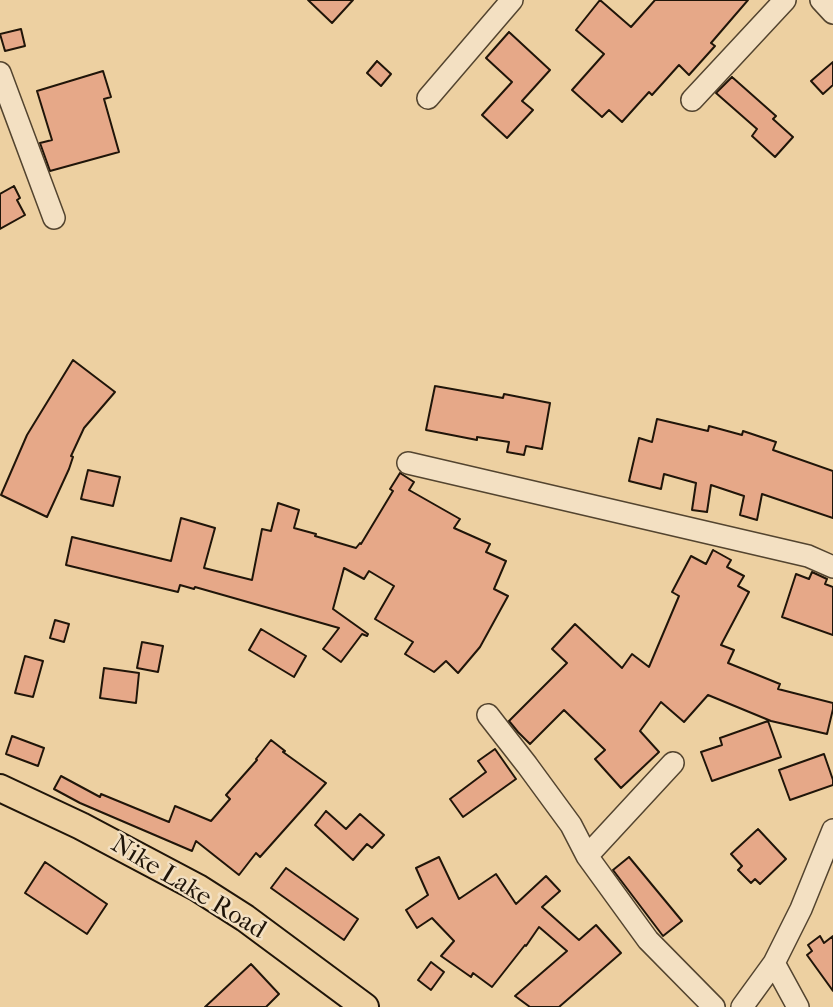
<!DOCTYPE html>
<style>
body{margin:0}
canvas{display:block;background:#edd0a1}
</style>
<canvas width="833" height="1007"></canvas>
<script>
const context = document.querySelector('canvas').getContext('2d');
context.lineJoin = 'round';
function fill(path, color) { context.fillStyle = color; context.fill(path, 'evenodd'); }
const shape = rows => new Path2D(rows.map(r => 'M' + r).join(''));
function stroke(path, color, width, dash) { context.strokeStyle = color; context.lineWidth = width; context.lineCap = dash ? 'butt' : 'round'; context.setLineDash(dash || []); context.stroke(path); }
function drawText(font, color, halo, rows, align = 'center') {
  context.font = font + ' "IM FELL French Canon",serif'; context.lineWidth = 5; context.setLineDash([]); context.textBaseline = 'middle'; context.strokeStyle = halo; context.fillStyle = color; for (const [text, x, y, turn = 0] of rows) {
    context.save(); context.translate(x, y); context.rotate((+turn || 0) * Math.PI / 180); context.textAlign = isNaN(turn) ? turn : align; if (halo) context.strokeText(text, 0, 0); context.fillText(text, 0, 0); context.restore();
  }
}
const building = shape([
 [308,0,353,0,332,23,308,0],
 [600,0,631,27,655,0,748,0,711,43,715,46,689,75,679,65,652,95,649,92,622,122,609,110,602,117,572,90,604,54,576,30,600,0],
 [21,29,25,46,5,51,0,34,21,29],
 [509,32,550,70,522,101,533,110,507,138,482,115,512,82,486,58,509,32],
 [377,61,391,74,381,86,367,73,377,61],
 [833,62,833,85,823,94,811,81,833,62],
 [103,71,111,97,104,99,119,152,50,171,40,143,52,140,37,91,103,71],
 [732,77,776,116,773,119,793,137,775,157,752,136,757,129,716,93,732,77],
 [14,186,20,198,17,200,25,215,0,229,0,194,14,186],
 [73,360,115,392,84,428,71,456,73,457,69,469,47,517,1,495,27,435,73,360],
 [435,386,503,398,504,394,550,403,542,449,526,446,524,455,507,452,509,442,477,437,477,440,426,430,435,386],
 [657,419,708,431,709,426,742,435,743,431,776,442,773,450,833,471,833,518,762,494,757,520,740,515,744,496,711,485,707,512,692,510,696,483,664,474,661,489,629,481,639,438,652,442,657,419],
 [88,470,120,477,113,506,81,499,88,470],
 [400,473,414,482,409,490,460,519,454,528,490,544,486,552,506,561,494,589,508,596,480,647,458,673,446,661,434,672,405,654,413,642,375,619,394,586,369,571,364,579,344,568,333,609,368,634,367,636,362,634,341,662,323,649,339,628,195,587,194,589,180,585,178,592,66,565,72,537,171,561,181,518,215,528,204,568,252,580,262,529,271,531,278,503,299,510,294,528,316,534,315,536,356,548,360,543,361,544,393,491,390,489,400,473],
 [713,550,731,560,727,567,744,576,738,586,749,592,721,645,734,650,728,663,780,684,778,689,833,703,833,709,827,734,771,721,708,695,684,722,661,702,640,731,659,752,621,788,595,759,605,750,564,710,530,744,518,732,509,721,567,663,552,649,575,624,622,668,632,654,649,667,679,596,672,592,691,556,706,564,713,550],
 [812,572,827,579,825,584,833,587,833,635,782,617,796,574,809,579,812,572],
 [55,620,69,624,64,642,50,638,55,620],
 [261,629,306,656,294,677,249,650,261,629],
 [142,642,163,646,158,672,137,668,142,642],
 [25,656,43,661,33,697,15,693,25,656],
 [104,668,139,673,136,703,100,698,104,668],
 [768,721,781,757,712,781,701,752,722,745,720,738,768,721],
 [12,736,44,748,38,766,6,754,12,736],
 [271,740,285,751,283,752,326,783,260,857,256,853,239,875,196,841,192,851,80,803,54,789,61,776,100,797,101,794,169,822,175,806,211,821,230,799,226,795,257,760,256,759,271,740],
 [495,749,516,779,463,817,450,799,486,772,478,761,495,749],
 [824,754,833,780,833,785,790,800,779,770,824,754],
 [326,811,346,829,360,814,384,835,372,848,367,844,353,860,315,825,326,811],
 [758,829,786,859,760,884,755,879,751,883,738,870,742,866,731,854,758,829],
 [439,857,459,899,496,874,516,904,546,876,560,891,542,907,579,940,596,925,621,953,559,1007,530,1007,515,996,567,951,539,927,526,946,525,945,492,987,473,973,471,977,441,956,454,941,432,918,417,928,406,910,428,895,416,868,439,857],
 [629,857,682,921,663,936,613,870,629,857],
 [45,862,107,904,87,934,25,893,45,862],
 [286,868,358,919,344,940,271,888,286,868],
 [820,936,824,943,833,936,833,991,807,955,812,951,808,945,820,936],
 [431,962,444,972,431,990,418,980,431,962],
 [251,964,279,994,266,1007,205,1007,251,964]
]);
const minor = shape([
 [821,0,833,13],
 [0,73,54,218],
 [428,98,512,0],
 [692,100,785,0],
 [408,463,808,556,833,567],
 [488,715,527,765,571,825,587,856,648,940,714,1007],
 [587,856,673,763],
 [774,963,798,1007],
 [742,1007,774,963,801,909,833,830]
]);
const major = shape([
 [0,788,81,826,198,888,245,918,365,1007]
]);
const streetNames = [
 ["Nike Lake Road",188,888,31]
];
fill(building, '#e6a888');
stroke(building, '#201509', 2);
stroke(minor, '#53442f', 24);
stroke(major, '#201509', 30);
stroke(minor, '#f3e0c2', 21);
stroke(major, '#edd0a1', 26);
drawText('26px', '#201509', '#f3e0c2', streetNames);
</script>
